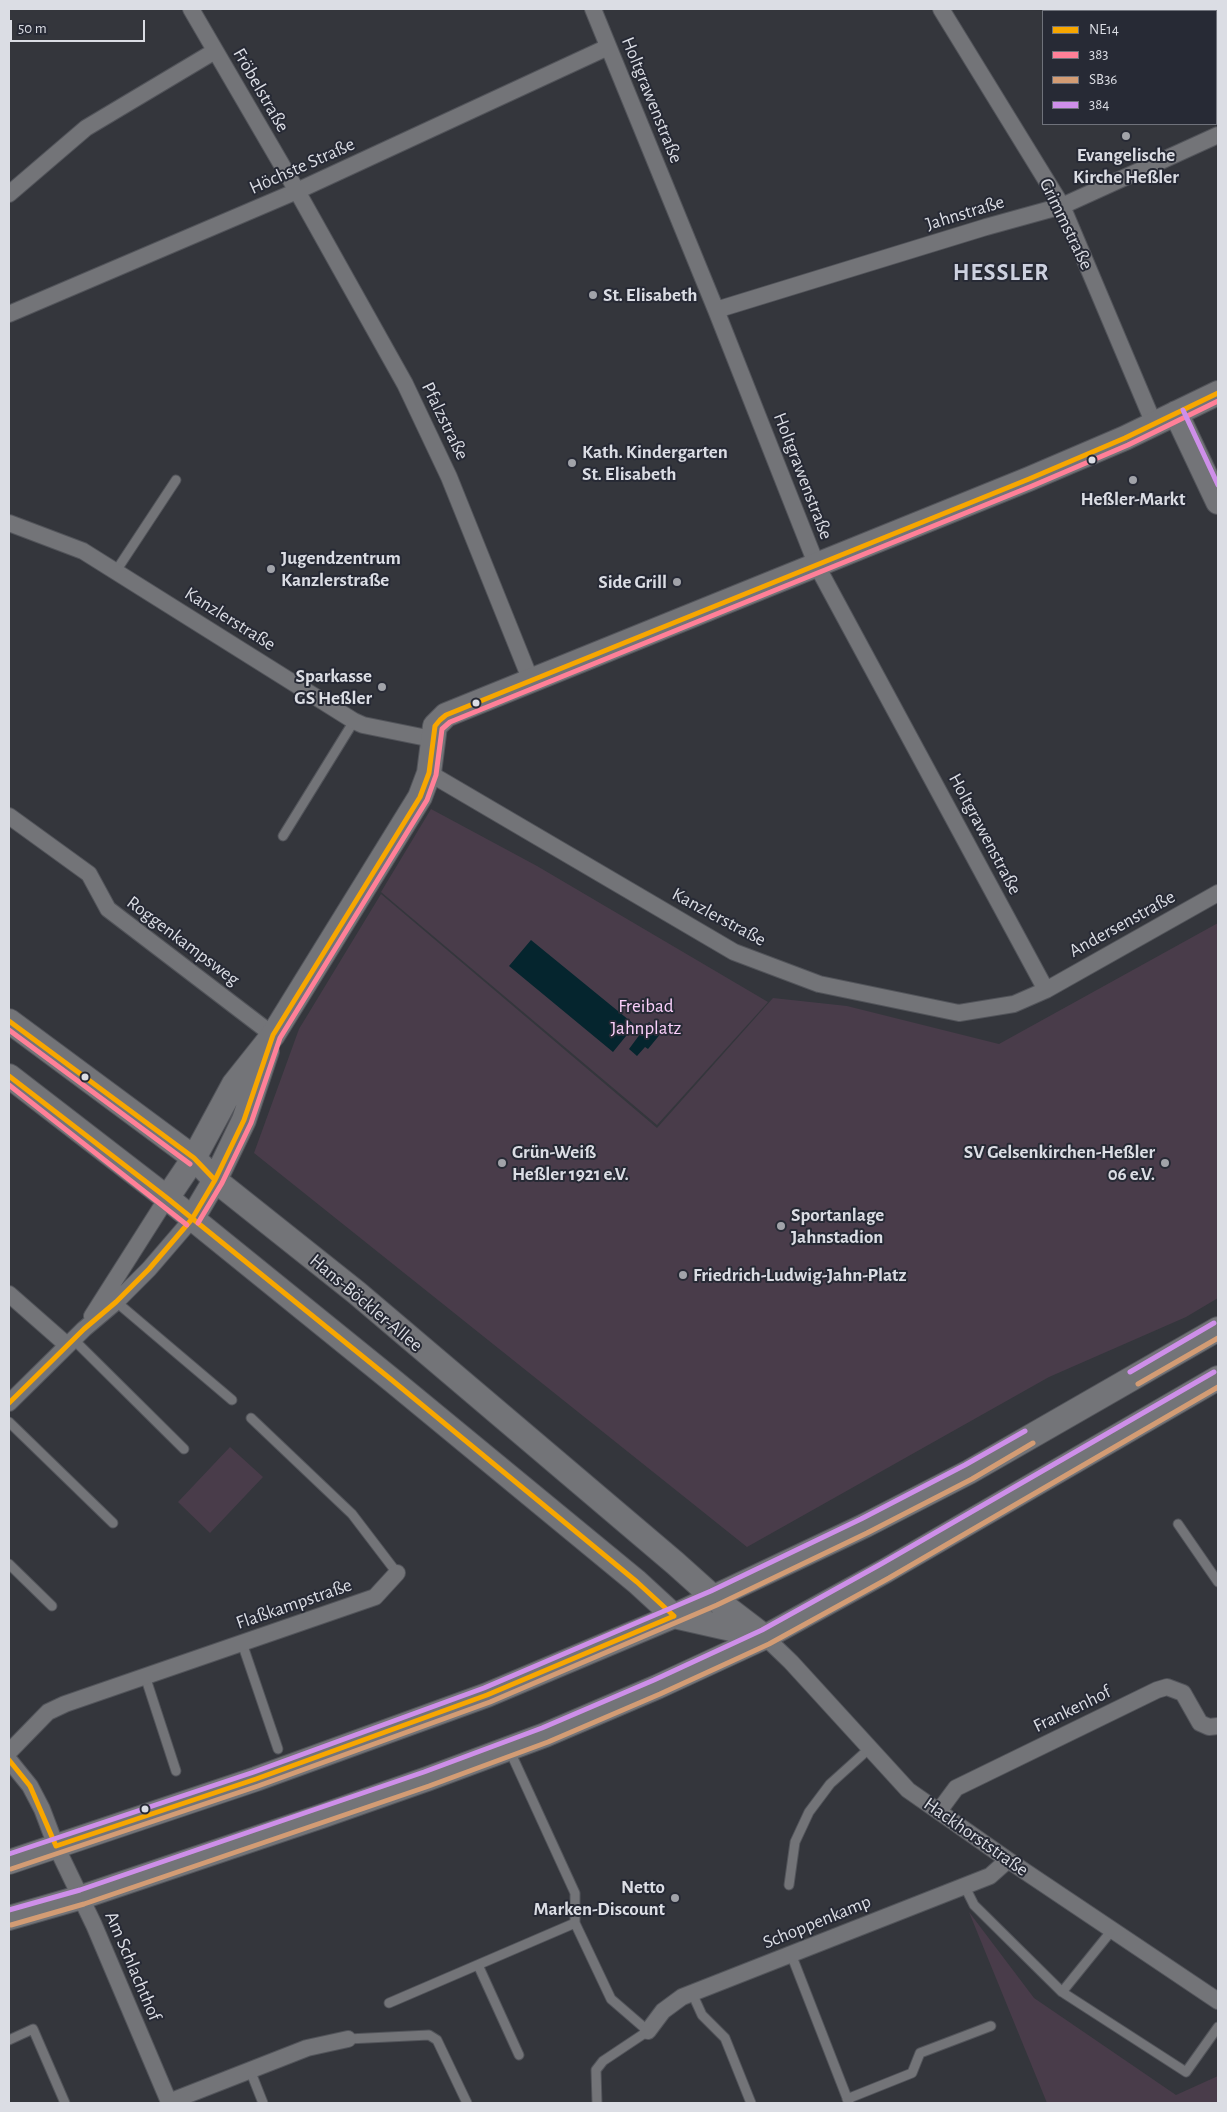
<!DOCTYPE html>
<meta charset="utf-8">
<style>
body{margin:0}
#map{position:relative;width:1227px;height:2112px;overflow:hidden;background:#34363c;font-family:"Alegreya Sans",sans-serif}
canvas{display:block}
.frame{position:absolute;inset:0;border:10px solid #dbdde4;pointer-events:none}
.legend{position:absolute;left:1042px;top:10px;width:175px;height:115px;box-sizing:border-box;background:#272a35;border:1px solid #6f727b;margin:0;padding:6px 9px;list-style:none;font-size:15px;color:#dbdde4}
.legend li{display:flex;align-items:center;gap:10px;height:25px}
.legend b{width:25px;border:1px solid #6f727b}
.scale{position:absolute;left:10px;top:20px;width:135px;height:22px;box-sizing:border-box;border:2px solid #dbdde4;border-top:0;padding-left:6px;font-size:15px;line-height:18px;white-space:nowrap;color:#dbdde4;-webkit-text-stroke:4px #272a35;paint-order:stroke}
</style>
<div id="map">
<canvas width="1227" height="2112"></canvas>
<div class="frame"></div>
<ul class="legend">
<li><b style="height:6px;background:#f7a600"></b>NE14</li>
<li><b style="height:6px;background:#ff8098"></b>383</li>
<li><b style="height:6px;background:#d39c74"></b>SB36</li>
<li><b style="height:6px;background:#ce8fe9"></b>384</li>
</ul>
<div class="scale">50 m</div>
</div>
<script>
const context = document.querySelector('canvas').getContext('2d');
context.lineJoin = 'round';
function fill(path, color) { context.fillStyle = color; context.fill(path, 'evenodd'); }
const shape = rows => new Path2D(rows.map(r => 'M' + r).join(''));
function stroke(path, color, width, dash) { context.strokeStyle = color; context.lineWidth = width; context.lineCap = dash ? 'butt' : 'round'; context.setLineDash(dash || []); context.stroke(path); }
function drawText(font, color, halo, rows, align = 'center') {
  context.font = font + ' "Alegreya Sans",sans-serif'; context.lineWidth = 4; context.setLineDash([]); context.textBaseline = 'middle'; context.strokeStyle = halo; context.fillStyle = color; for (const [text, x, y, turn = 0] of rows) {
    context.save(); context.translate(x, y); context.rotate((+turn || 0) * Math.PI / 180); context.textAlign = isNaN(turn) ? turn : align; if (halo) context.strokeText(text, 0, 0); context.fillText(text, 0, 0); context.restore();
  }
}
const green = shape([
 [431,809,537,866,768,1002,657,1125,381,892],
 [381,894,657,1128,773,998,847,1006,999,1044,1218,923,1218,1298,1186,1317,1049,1377,747,1547,254,1153,299,1029],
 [230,1447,263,1477,210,1533,178,1502],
 [969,1912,1034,1998,1176,2095,1218,2076,1218,2103,1047,2103]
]);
const water = shape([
 [531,940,635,1025,613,1052,509,966],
 [649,1022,662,1032,648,1049,645,1047,637,1056,629,1049]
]);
const lane = shape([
 [116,571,176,480],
 [283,836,354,721],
 [114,1300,232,1400],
 [73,1339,184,1449],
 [251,1418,352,1514,397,1573],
 [9,1422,113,1523],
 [1178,1524,1218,1582],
 [9,1564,52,1606],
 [242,1643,278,1749],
 [145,1676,176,1771],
 [509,1749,575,1893,575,1923,611,1999,648,2031,603,2061,596,2070,597,2103],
 [789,1885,795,1842,809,1812,830,1784,871,1747],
 [964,1885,974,1905,1062,1992,1186,2072,1218,2027],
 [791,1954,849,2103],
 [478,1965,519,2055],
 [1062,1992,1113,1929],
 [692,1993,702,2015,725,2038,751,2103],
 [389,2003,575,1923],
 [348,2039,429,2035,437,2040,467,2103],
 [9,2040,33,2029,65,2103],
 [250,2070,263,2103],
 [847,2099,912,2073,920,2053,991,2026]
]);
const street = shape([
 [191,9,297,191,405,384,449,477,531,681],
 [593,9,716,310,817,566,1046,990],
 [941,9,1062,206,1154,424],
 [1179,9,1181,11],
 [1216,90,1218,95],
 [9,194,86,128,215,51],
 [716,310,986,227,1062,206,1218,135],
 [9,314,297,191,608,47],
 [9,523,83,551,354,721,363,725,432,739],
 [429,773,734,952,819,984,959,1013,1014,1004,1046,990,1218,893],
 [9,816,89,874,108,909,273,1035],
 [9,1294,67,1345],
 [92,1316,167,1198],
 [9,1403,84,1329,116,1302,149,1269,192,1219],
 [765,1637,791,1662,908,1790,1008,1860,1218,2001],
 [9,1752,48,1712,65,1704,375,1597,397,1573],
 [9,1760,30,1786,42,1809,56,1846,94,1925,169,2102,173,2103],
 [939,1811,956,1788,1157,1690,1167,1687,1183,1693,1200,1723,1209,1727,1218,1726],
 [648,2031,663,2011,682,1997,990,1876,1008,1860],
 [169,2102,307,2048,348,2039]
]);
const secondary = shape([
 [1176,413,1218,502],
 [9,1021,194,1158,215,1180,357,1293,675,1563,714,1598,765,1637],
 [9,1076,167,1198,393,1381,637,1582,674,1616],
 [167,1198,194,1158,234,1084,273,1035,420,797,429,773,435,726,446,715,1029,479,1125,438,1218,393],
 [192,1219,215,1180,244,1120,267,1051],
 [674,1616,758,1635],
 [9,1862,256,1779,487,1695,674,1616,864,1526,969,1472,1218,1329],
 [9,1918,82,1897,322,1816,427,1779,545,1735,657,1687,765,1637,885,1571,1218,1378]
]);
const bus1 = shape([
 [9,1021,194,1158,215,1180],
 [9,1076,167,1198,393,1381,637,1582,674,1616],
 [9,1403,84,1329,116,1302,149,1269,192,1219,215,1180,244,1120,273,1035,420,797,429,773,435,726,440,720,446,715,1029,479,1125,438,1218,393],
 [9,1760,30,1786,56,1846],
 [56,1846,256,1779,487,1695,674,1616]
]);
const bus2 = shape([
 [9,1030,190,1164],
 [9,1085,187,1225],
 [198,1223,222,1183,251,1123,280,1038,427,800,436,775,442,729,450,722,1032,486,1128,445,1218,401]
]);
const bus3 = shape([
 [1138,1384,1218,1338],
 [11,1869,258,1786,490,1702,717,1605,867,1533,972,1479,1033,1443],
 [11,1925,84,1904,429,1786,548,1742,660,1694,769,1644,889,1578,1218,1387]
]);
const bus4 = shape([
 [1183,410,1218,485],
 [1130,1372,1214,1323],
 [9,1854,254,1772,484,1688,711,1591,861,1519,965,1465,1025,1431],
 [9,1910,80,1890,424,1772,542,1728,654,1680,762,1630,881,1564,1214,1372]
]);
const markers = [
 [1126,136,5,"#a1a3a9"],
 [593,295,5,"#a1a3a9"],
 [1092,460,4.5,"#dbdde4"],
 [572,463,5,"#a1a3a9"],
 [1133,480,5,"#a1a3a9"],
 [271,569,5,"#a1a3a9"],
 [677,582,5,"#a1a3a9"],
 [382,687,5,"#a1a3a9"],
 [476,703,4.5,"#dbdde4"],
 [85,1077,4.5,"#dbdde4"],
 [502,1163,5,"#a1a3a9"],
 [1165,1163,5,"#a1a3a9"],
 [781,1226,5,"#a1a3a9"],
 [683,1275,5,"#a1a3a9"],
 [145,1809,4.5,"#dbdde4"],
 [675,1898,5,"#a1a3a9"]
];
const streetNames = [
 ["Fröbelstraße",261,90,60],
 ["Holtgrawenstraße",652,100,68],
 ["Höchste Straße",302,166,-24],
 ["Jahnstraße",965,213,-17],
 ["Grimmstraße",1066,224,64],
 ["Pfalzstraße",445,421,64],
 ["Holtgrawenstraße",803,476,69],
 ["Kanzlerstraße",230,619,32],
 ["Holtgrawenstraße",985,834,62],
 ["Kanzlerstraße",719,917,28],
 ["Andersenstraße",1122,924,-29],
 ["Roggenkampsweg",183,941,37],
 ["Hans-Böckler-Allee",366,1303,40],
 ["Flaßkampstraße",294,1604,-19],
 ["Frankenhof",1072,1709,-26],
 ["Hackhorststraße",976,1837,35],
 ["Schoppenkamp",817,1922,-22],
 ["Am Schlachthof",133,1966,67]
];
const poiNames = [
 ["Evangelische",1126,155,"center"],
 ["Kirche Heßler",1126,177,"center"],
 ["St. Elisabeth",603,295],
 ["Kath. Kindergarten",582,452],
 ["St. Elisabeth",582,474],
 ["Heßler-Markt",1133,499,"center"],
 ["Jugendzentrum",281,558],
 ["Kanzlerstraße",281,580],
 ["Side Grill",667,582,"right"],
 ["Sparkasse",372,676,"right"],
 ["GS Heßler",372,698,"right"],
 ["Grün-Weiß",512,1152],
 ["Heßler 1921 e.V.",512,1174],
 ["SV Gelsenkirchen-Heßler",1155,1152,"right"],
 ["06 e.V.",1155,1174,"right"],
 ["Sportanlage",791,1215],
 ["Jahnstadion",791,1237],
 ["Friedrich-Ludwig-Jahn-Platz",693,1275],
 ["Netto",665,1887,"right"],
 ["Marken-Discount",665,1909,"right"]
];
const parkNames = [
 ["Freibad",646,1006],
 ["Jahnplatz",646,1028]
];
const districtNames = [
 ["HESSLER",1001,273]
];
fill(green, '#493c4a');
fill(water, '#05252e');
stroke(lane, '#52545a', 11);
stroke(street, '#52545a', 18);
stroke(secondary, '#52545a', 26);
stroke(lane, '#737478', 9);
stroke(street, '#737478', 16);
stroke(secondary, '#737478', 24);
stroke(bus1, '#f7a600', 5);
stroke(bus2, '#ff8098', 5);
stroke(bus3, '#d39c74', 5);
stroke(bus4, '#ce8fe9', 5);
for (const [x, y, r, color] of markers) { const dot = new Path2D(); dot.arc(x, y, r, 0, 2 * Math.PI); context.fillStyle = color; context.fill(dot); stroke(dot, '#272a35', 2); }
drawText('19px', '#dbdde4', '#272a35', streetNames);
drawText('bold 19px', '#dbdde4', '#272a35', poiNames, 'left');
drawText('19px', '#fbd0fb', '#272a35', parkNames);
context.letterSpacing = '1px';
drawText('bold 24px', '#cdd1df', '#272a35', districtNames);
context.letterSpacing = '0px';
</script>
